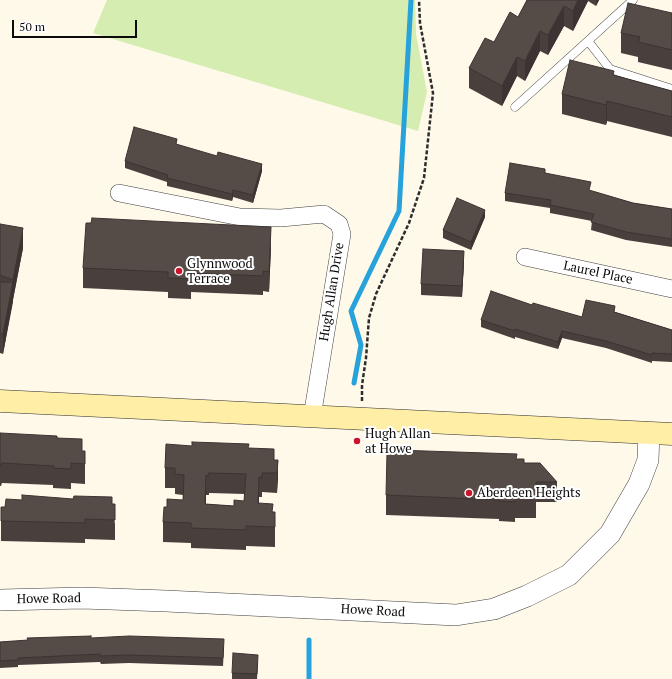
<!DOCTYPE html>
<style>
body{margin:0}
#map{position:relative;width:672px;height:679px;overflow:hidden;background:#fff9ea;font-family:"PT Serif",serif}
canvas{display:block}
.scale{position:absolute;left:12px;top:20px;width:125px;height:18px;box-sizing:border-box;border:2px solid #0b0b0b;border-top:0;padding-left:5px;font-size:12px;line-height:14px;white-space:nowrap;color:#0b0b0b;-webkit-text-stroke:3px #fff;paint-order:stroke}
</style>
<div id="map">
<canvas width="672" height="679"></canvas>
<div class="scale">50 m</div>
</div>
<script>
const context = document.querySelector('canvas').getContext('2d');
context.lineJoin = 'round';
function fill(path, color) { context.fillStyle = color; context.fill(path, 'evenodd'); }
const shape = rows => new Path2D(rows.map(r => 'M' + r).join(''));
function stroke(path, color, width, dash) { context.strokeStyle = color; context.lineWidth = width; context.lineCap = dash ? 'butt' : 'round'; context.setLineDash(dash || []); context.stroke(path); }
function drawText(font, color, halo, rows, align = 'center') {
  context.font = font + ' "PT Serif",serif'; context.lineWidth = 4; context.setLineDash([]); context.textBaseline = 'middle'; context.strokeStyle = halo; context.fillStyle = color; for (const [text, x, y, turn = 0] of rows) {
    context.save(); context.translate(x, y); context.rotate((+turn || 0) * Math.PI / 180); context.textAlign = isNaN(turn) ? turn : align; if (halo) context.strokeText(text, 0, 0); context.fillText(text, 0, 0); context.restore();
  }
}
const green = shape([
 [107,0,415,0,416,34,427,92,418,131,93,33]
]);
const stream = shape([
 [354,383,361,345,351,311,399,211,411,0],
 [309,640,309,679]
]);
const path = shape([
 [362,401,362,385,366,358,369,318,376,294,409,223,424,178,433,93,420,23,419,0]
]);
const service = shape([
 [588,41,610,69,672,89],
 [515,107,633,0]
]);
const minor = shape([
 [119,193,240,217,281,218,324,214,339,224,342,234,312,417],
 [525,257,672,289]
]);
const tertiary = shape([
 [0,600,82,598,166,601,456,615,494,609,527,596,569,575,610,534,639,484,648,460,649,433]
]);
const secondary = shape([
 [0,401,672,434]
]);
const wall = shape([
 [527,0,599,0,596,6,588,1,573,31,564,26,548,55,540,51,525,81,517,76,502,106,469,88,469,68,518,17],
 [672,13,672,70,638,62,638,57,621,53,621,33],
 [614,75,672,91,672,137,607,121,606,125,562,114,562,94],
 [177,145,262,171,253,203,233,197,232,201,167,186,167,182,125,168,125,161],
 [545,173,591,191,633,203,672,209,672,247,626,240,591,230,592,221,550,213,550,208,505,201,505,193],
 [485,217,471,250,443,238,443,230],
 [0,224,23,248,13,299,3,354,0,353],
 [271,247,269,292,263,291,263,295,191,292,191,299,168,298,168,292,83,288,83,268],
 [464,262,462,297,421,295,421,284],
 [532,305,582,317,615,312,672,330,672,362,652,361,652,363,606,348,562,338,558,349,515,337,515,339,481,327,481,320],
 [0,436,57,438,82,451,85,451,85,484,71,483,71,489,53,488,53,485,2,483,1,486,0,486],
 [192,446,249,448,274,460,278,460,277,493,262,492,262,497,259,497,259,503,273,512,275,512,275,547,246,546,246,550,191,548,191,543,163,542,163,522,167,507,183,500,183,495,175,494,175,488,165,488,165,468],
 [209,493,245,494,244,501,234,506,206,504,206,495,209,495],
 [517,459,524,463,557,482,557,502,536,502,536,518,515,518,515,522,499,521,499,519,386,515,386,495],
 [22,500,112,504,115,524,115,540,85,539,85,543,1,541,1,521,5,507],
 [91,638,224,647,223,666,129,663,101,664,100,662,18,665,18,667,0,668,0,642],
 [258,662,257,679,232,679,232,673]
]);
const shadedWall = shape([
 [578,0,588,0,588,1,573,31,573,11],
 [596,0,599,0,596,6],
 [564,6,564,26,548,55,548,35],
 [540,31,540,51,525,81,525,61],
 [517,57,517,76,502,106,502,86],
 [607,101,607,121,606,125,606,105],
 [262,164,262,171,253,203,253,195],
 [233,190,233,197,232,201,232,194],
 [485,210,485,217,471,250,471,242],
 [271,227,271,247,269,292,269,272],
 [23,228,23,248,13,300,13,280],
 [464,251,464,262,462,297,462,286],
 [13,282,13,302,3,354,3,334],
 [562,331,562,338,558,349,558,342],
 [278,460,278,480,277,493,277,473],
 [206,475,206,495,205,524,205,504],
 [259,477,259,497,258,523,258,503]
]);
const building = shape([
 [527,0,578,0,573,11,564,6,548,35,540,31,525,61,517,57,502,86,469,68,485,38,494,42,510,12,518,17,527,0],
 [628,3,672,13,672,50,638,42,640,37,621,33,628,3],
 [570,60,614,71,613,75,672,91,672,117,607,101,606,105,562,94,570,60],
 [134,127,177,139,176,144,217,156,218,152,262,164,253,195,233,190,232,194,167,178,168,175,125,161,134,127],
 [510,163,545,169,545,173,591,182,589,190,633,203,672,209,672,239,626,232,591,222,594,214,550,205,551,200,505,193,510,163],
 [457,198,485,210,471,242,443,230,457,198],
 [92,218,271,227,269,272,263,271,263,276,191,273,191,279,168,278,168,272,83,268,86,223,91,223,92,218],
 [0,224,23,228,13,280,0,275,0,224],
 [423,249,464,251,462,286,421,284,423,249],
 [0,282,13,282,3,334,0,334,0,282],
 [491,291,532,305,533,303,582,317,586,300,615,306,614,312,672,330,672,354,652,353,652,355,606,341,562,331,558,342,515,329,515,331,481,320,491,291],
 [0,433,57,436,57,438,82,439,82,451,85,451,85,464,71,463,71,469,53,468,54,466,2,463,1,466,0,466,0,433],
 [192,442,249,444,248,448,274,449,274,460,278,460,277,473,262,473,262,478,259,477,258,503,273,504,272,512,275,512,275,527,246,526,246,530,191,528,191,523,163,522,164,507,167,507,167,499,183,500,184,475,175,474,175,468,165,468,166,444,192,446,192,442],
 [209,473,246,474,244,501,234,500,234,506,205,504,206,475,209,476,209,473],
 [395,450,517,454,516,459,524,459,524,463,540,463,557,482,536,482,536,498,515,498,515,502,499,501,499,500,386,495,387,453,394,453,395,450],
 [22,495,73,499,74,496,112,497,112,504,115,504,115,520,85,519,85,523,1,521,1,507,5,507,6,499,22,500,22,495],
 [91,636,91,638,129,636,224,639,223,658,129,655,101,656,100,654,18,658,18,660,0,661,0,642,28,640,27,638,91,636],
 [233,653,258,655,257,674,232,673,233,653]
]);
const markers = [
 [179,271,4,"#c9162d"],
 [357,441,4,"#c9162d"],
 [469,493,4,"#c9162d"]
];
const poiNames = [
 ["Glynnwood",187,264],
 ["Terrace",187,279],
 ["Hugh Allan",365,434],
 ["at Howe",365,449],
 ["Aberdeen Heights",477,493]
];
const streetNames = [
 ["Laurel Place",598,273,12],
 ["Hugh Allan Drive",332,292,-81],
 ["Howe Road",49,599,-1],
 ["Howe Road",373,611,3]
];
fill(green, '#d5edb0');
stroke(stream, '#28a2db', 5);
stroke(service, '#3e3e3e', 9);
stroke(minor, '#3e3e3e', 18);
stroke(tertiary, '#3e3e3e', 22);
stroke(secondary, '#2d2d2d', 23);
stroke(path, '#2d2d2d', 2.5, [4, 2]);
stroke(service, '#fff', 8);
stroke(minor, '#fff', 17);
stroke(tertiary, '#fff', 21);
stroke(secondary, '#ffeea5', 22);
fill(wall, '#49403d');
fill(shadedWall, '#3c3432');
fill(building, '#554b47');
stroke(building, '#3c3432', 1);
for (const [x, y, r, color] of markers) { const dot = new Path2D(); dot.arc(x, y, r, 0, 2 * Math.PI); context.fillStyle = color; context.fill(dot); stroke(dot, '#fff', 1.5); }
drawText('13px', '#0b0b0b', '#fff', poiNames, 'left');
drawText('13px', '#0b0b0b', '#fff', streetNames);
</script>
